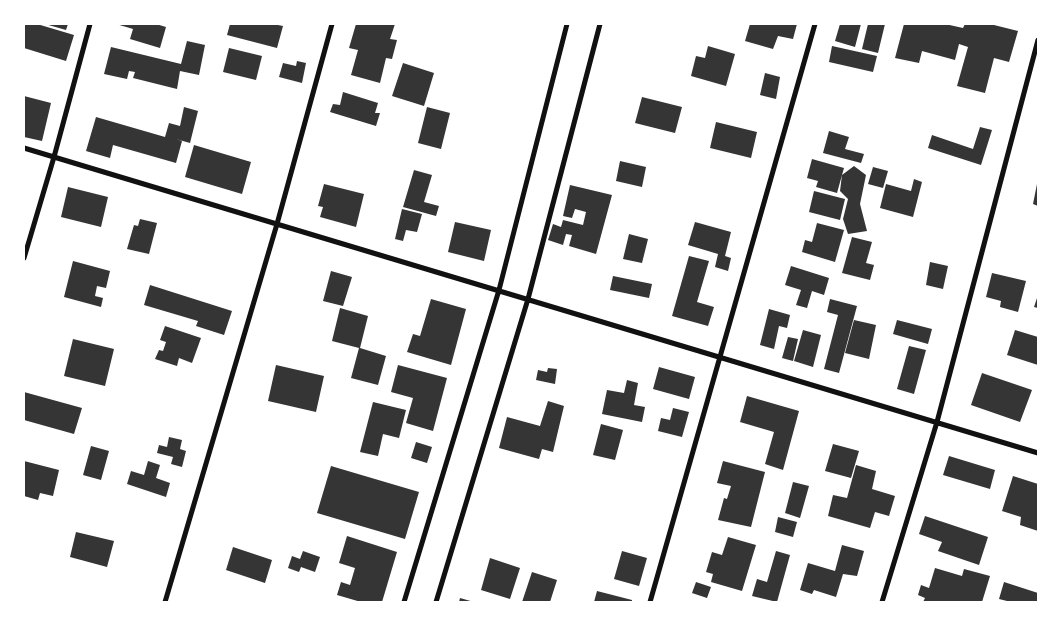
<!DOCTYPE html>
<style>
body{margin:0}
#map{position:relative;width:1062px;height:626px;overflow:hidden;background:#fff;font-family:Quicksand,sans-serif}
canvas{display:block}
.frame{position:absolute;inset:0;border:25px solid #fff;pointer-events:none}
</style>
<div id="map">
<canvas width="1062" height="626"></canvas>
<div class="frame"></div>
</div>
<script>
const context = document.querySelector('canvas').getContext('2d');
context.lineJoin = 'round';
function fill(path, color) { context.fillStyle = color; context.fill(path, 'evenodd'); }
const shape = rows => new Path2D(rows.map(r => 'M' + r).join(''));
function stroke(path, color, width, dash) { context.strokeStyle = color; context.lineWidth = width; context.lineCap = dash ? 'butt' : 'round'; context.setLineDash(dash || []); context.stroke(path); }
const building = shape([
 [24,24,37,24,74,35,66,61,24,48],
 [45,24,68,24,66,30],
 [116,24,156,24,166,27,160,48,130,39,133,29],
 [230,24,273,24,283,26,277,48,227,35],
 [356,24,395,24,390,39,397,40,392,59,386,58,380,83,351,75,358,50,349,48],
 [750,24,797,24,793,39,778,36,773,49,745,41],
 [840,24,861,24,855,47,835,41],
 [868,24,885,24,878,53,862,49],
 [904,24,945,24,963,28,965,24,990,24,1018,31,1009,62,994,58,985,93,957,86,968,47,959,44,955,60,922,51,919,63,895,58],
 [187,41,205,45,199,75,180,71,177,89,133,78,135,72,129,71,127,79,104,74,111,47,181,64],
 [708,46,735,54,726,86,691,76,696,56,705,58],
 [832,46,877,56,873,72,829,62],
 [229,48,262,56,256,80,223,72],
 [297,61,306,63,302,83,279,77,283,63,296,66],
 [403,63,434,73,424,106,392,96],
 [765,73,780,77,776,99,760,95],
 [343,92,378,103,375,113,380,113,376,126,330,112,333,104,340,105],
 [24,96,51,103,42,141,24,137],
 [642,97,682,107,675,133,635,123],
 [184,107,198,111,190,143,176,139,182,141,176,163,113,145,110,158,86,151,96,117,165,137,169,123,180,126],
 [427,107,450,113,441,149,418,143],
 [716,122,757,132,751,158,710,148],
 [980,127,992,130,981,165,928,148,932,135,973,149],
 [829,131,849,137,845,149,864,154,861,163,823,153],
 [194,145,251,162,242,194,185,177],
 [812,159,844,168,842,175,854,166,866,175,860,204,867,231,848,234,843,219,848,199,840,191,842,175,837,193,816,187,818,181,807,178],
 [620,161,646,167,642,187,616,181],
 [873,167,888,171,883,188,868,184],
 [414,170,432,175,424,202,439,206,436,216,403,207],
 [914,179,922,182,913,217,880,208,886,184,911,191],
 [324,184,364,194,356,227,320,217,323,207,318,206],
 [1037,184,1038,185,1038,206,1033,204],
 [570,185,612,195,596,254,569,246,572,235,566,234,563,245,548,240,553,224,561,227,563,220,583,225,586,212,575,209,572,218,563,216],
 [68,187,108,197,101,227,61,217],
 [814,191,845,199,840,220,809,212],
 [402,209,422,214,417,232,406,230,403,241,395,239],
 [140,219,157,223,149,254,127,249,134,225,138,226],
 [455,222,491,230,484,261,448,252],
 [695,222,731,232,725,256,731,258,728,271,715,267,718,254,688,245],
 [817,223,844,230,835,262,802,252,805,240,812,242],
 [629,234,648,239,642,263,623,259],
 [852,237,872,242,866,263,874,265,870,280,842,273],
 [689,256,709,261,697,302,714,307,708,326,672,316],
 [73,261,110,271,106,288,97,286,95,296,103,298,101,307,64,297],
 [930,262,948,266,943,289,926,285],
 [791,266,829,278,824,295,812,291,807,308,796,305,801,290,785,285],
 [331,271,352,277,343,306,323,301],
 [992,273,1026,281,1018,312,1000,307,1001,301,986,297],
 [613,276,652,284,649,298,610,290],
 [150,285,232,311,224,335,196,326,198,321,144,305],
 [1038,295,1038,308,1034,307],
 [431,299,466,309,451,365,407,352,413,334,420,336],
 [830,299,857,306,839,373,824,369,838,315,827,312],
 [340,308,368,316,360,348,386,356,378,385,351,378,359,348,332,341],
 [769,309,790,315,787,328,779,326,774,349,760,345],
 [854,320,876,325,869,359,845,353],
 [897,320,932,329,928,344,893,334],
 [165,326,201,338,192,363,179,358,177,366,155,359,159,350,163,351,166,342,160,340],
 [803,330,821,335,813,367,794,361],
 [1015,330,1038,337,1038,365,1007,355],
 [788,337,798,339,793,361,782,358],
 [73,339,114,349,105,386,64,376],
 [909,346,926,350,914,394,897,389],
 [276,365,324,376,316,412,268,401],
 [398,365,447,378,433,431,406,423,413,398,391,392],
 [659,367,695,377,689,399,653,389],
 [548,368,557,369,555,384,536,380,538,370,547,372],
 [982,373,1032,390,1020,422,971,405],
 [627,380,638,383,634,405,645,407,642,422,602,414,607,390,624,393],
 [24,392,82,408,74,434,24,420],
 [747,396,799,411,783,470,765,464,774,432,740,422],
 [548,401,564,406,553,452,542,449,539,459,499,448,507,417,540,426],
 [373,402,406,410,399,438,383,434,378,456,360,452],
 [673,408,689,412,682,437,658,431,661,418,670,420],
 [601,424,623,430,615,460,593,455],
 [169,437,182,440,180,449,186,451,182,467,171,464,173,457,157,453,159,445,167,447],
 [416,442,432,447,427,463,411,458],
 [833,444,859,451,851,478,825,471],
 [91,446,109,451,101,480,83,475],
 [949,456,995,470,990,489,943,475],
 [24,461,59,470,53,496,40,493,38,500,24,496],
 [148,461,160,465,156,478,170,483,166,497,127,484,131,471,144,475],
 [723,461,765,472,751,527,718,520,724,498,727,499,731,486,717,483],
 [856,465,876,471,872,489,895,496,889,516,875,512,870,528,828,516,833,495,847,498],
 [331,466,419,492,405,539,317,513],
 [1013,476,1038,484,1038,531,1020,525,1021,517,1002,511],
 [793,482,809,486,800,518,785,513],
 [925,516,988,537,979,565,938,551,942,542,919,534],
 [778,517,797,522,793,537,775,532],
 [76,532,114,541,107,567,70,557],
 [347,536,397,552,382,602,361,602,337,595,341,582,350,585,355,568,339,563],
 [728,537,756,545,742,591,711,582,713,574,706,572,712,552,722,555],
 [842,545,864,551,857,576,843,574,836,597,814,590,812,594,800,590,808,563,835,571],
 [233,547,272,560,265,583,226,570],
 [303,551,320,557,315,572,301,567,299,572,288,568,292,556,300,559],
 [622,551,647,558,639,586,614,579],
 [776,551,790,555,777,602,752,596,757,579,767,582],
 [490,558,520,568,510,599,481,590],
 [935,568,962,576,964,569,990,576,982,602,923,602,925,598,918,595,921,585,929,588],
 [532,572,557,580,550,602,522,602],
 [696,582,711,587,707,598,692,593],
 [1004,582,1038,593,1038,602,1011,602,999,599],
 [597,591,632,600,632,602,594,602],
 [460,598,474,602,459,602]
]);
const minor = shape([
 [24,148,1038,453],
 [24,258,54,157,90,24],
 [165,602,277,224,332,24],
 [404,602,499,290,567,24],
 [436,602,528,299,600,24],
 [650,602,815,24],
 [882,602,937,422,1038,40]
]);
fill(building, '#353535');
stroke(minor, '#111', 5);
</script>
